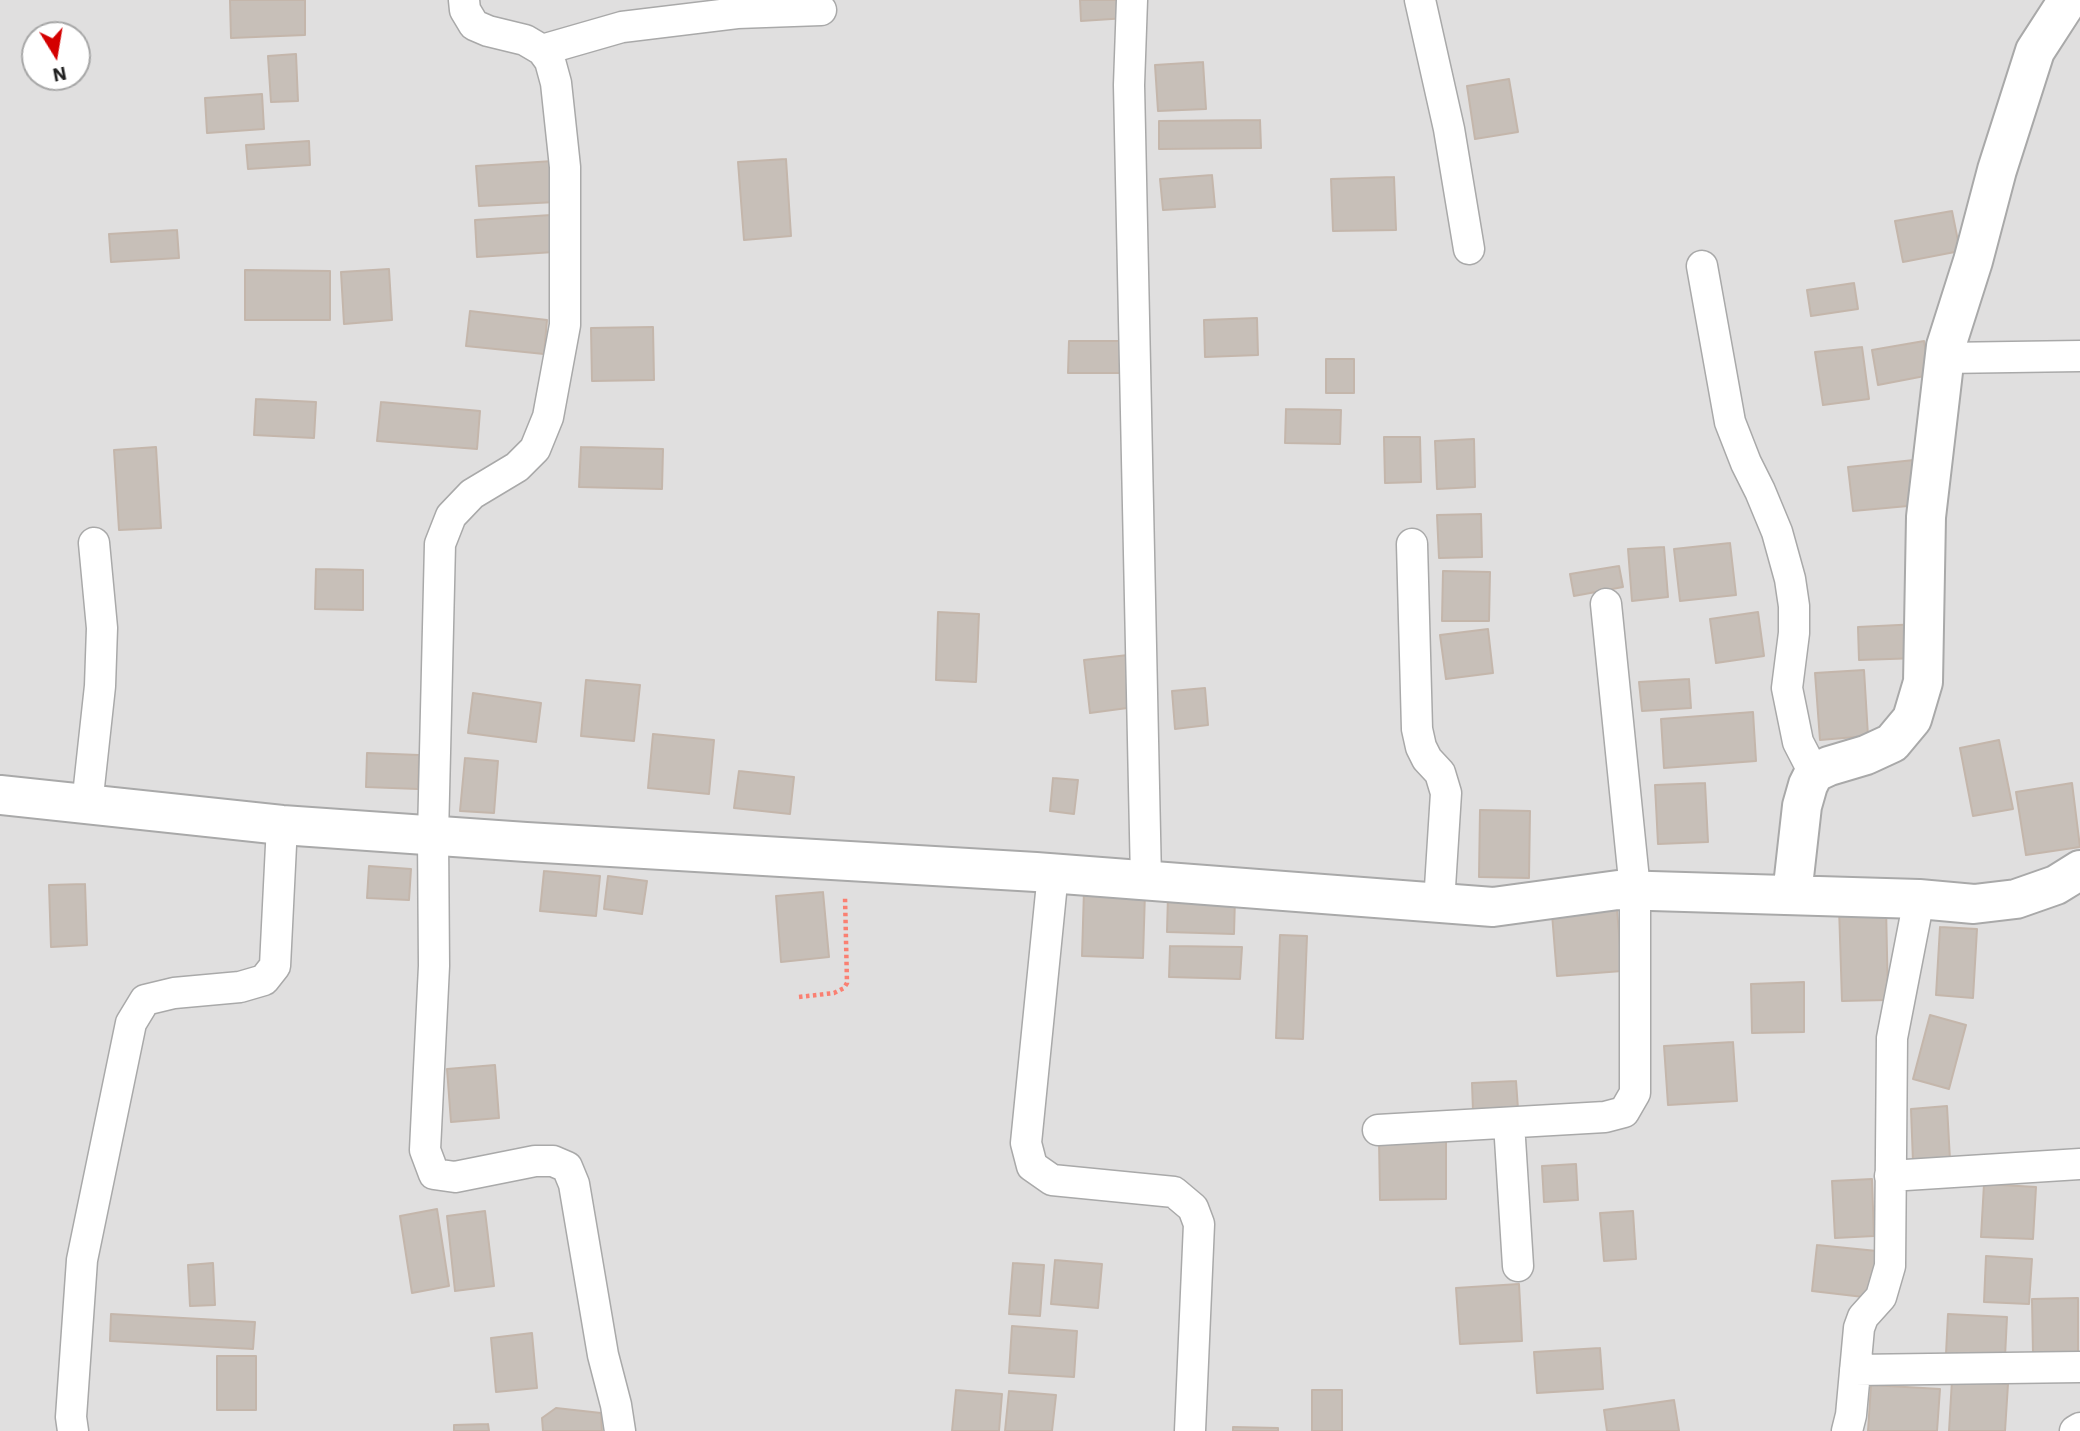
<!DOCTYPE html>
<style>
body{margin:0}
#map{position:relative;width:2080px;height:1431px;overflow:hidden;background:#f2efe9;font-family:"IBM Plex Sans",sans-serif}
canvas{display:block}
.north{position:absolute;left:21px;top:21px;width:70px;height:70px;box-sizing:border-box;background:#fff;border:2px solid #a7a7a7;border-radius:50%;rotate:169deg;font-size:19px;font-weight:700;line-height:28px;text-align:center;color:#222}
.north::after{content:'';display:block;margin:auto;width:24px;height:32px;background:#d40000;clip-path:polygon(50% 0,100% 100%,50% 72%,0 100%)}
</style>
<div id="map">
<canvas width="2080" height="1431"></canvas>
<div class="north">N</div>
</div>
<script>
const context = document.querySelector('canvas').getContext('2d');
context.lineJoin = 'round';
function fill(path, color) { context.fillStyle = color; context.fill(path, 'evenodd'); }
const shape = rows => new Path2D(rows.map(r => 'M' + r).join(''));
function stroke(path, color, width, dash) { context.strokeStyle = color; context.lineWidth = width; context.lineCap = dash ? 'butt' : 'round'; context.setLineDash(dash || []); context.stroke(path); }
const residential = shape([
 [0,0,2080,0,2080,1431,0,1431],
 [35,35,77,35,77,77,35,77]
]);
const building = shape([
 [230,0,305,0,305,35,231,38,230,0],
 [1080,0,1125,0,1127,18,1081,21,1080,0],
 [296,54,298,101,271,102,268,56,296,54],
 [1203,62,1206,109,1158,111,1155,65,1203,62],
 [1509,79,1518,132,1475,139,1467,86,1509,79],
 [262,94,264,129,207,133,205,98,262,94],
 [1260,120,1261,148,1159,149,1159,121,1260,120],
 [309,141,310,165,248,169,246,145,309,141],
 [786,159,791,236,744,240,738,162,786,159],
 [553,161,556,202,479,206,476,166,553,161],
 [1212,175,1215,207,1163,210,1160,179,1212,175],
 [1394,177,1396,230,1333,231,1331,179,1394,177],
 [1952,211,1960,251,1903,262,1895,221,1952,211],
 [551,215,554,252,477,257,475,220,551,215],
 [177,230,179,258,111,262,109,234,177,230],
 [389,269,392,320,344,324,341,272,389,269],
 [245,270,330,271,330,320,245,320,245,270],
 [1854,283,1858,309,1811,316,1807,290,1854,283],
 [470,311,547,320,544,354,466,346,470,311],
 [1257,318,1258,355,1205,357,1204,320,1257,318],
 [653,327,654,380,592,381,591,328,653,327],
 [1069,341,1126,341,1126,373,1068,373,1069,341],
 [1924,341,1930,375,1878,385,1872,350,1924,341],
 [1862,347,1869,399,1823,405,1815,352,1862,347],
 [1326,359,1354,359,1354,393,1326,393,1326,359],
 [256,399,316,402,314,438,254,435,256,399],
 [381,402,480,411,477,449,377,441,381,402],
 [1286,409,1341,410,1340,444,1285,443,1286,409],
 [1384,437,1420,437,1421,482,1385,483,1384,437],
 [1474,439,1475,487,1437,489,1435,441,1474,439],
 [156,447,161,528,119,530,114,450,156,447],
 [581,447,663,449,662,489,579,487,581,447],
 [1914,460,1919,505,1853,511,1848,467,1914,460],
 [1481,514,1482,557,1439,558,1437,515,1481,514],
 [1730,543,1736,595,1680,601,1674,549,1730,543],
 [1664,547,1668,597,1632,601,1628,549,1664,547],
 [1619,566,1623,587,1574,596,1570,574,1619,566],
 [316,569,363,570,363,610,315,609,316,569],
 [1443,571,1490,572,1489,621,1442,621,1443,571],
 [938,612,979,614,976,682,936,680,938,612],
 [1758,612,1764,656,1716,663,1710,619,1758,612],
 [1919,624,1920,658,1859,660,1858,627,1919,624],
 [1488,629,1493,673,1446,679,1440,635,1488,629],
 [1128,655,1135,707,1090,713,1084,660,1128,655],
 [1864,670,1868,736,1820,740,1815,673,1864,670],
 [1689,679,1691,708,1642,711,1639,682,1689,679],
 [586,680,640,685,634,741,581,736,586,680],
 [1205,688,1208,725,1175,729,1172,691,1205,688],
 [473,693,541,703,536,742,468,733,473,693],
 [1753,712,1756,761,1664,768,1661,719,1753,712],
 [653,734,714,740,709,794,648,788,653,734],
 [1999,740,2013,809,1973,816,1960,748,1999,740],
 [367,753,419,755,418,789,366,787,367,753],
 [465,758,498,761,494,813,460,811,465,758],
 [739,771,794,777,790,814,734,808,739,771],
 [1053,778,1078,780,1074,814,1050,811,1053,778],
 [1705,783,1708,842,1658,844,1655,785,1705,783],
 [2072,783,2080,847,2026,855,2016,792,2072,783],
 [1480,810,1530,811,1529,878,1479,877,1480,810],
 [369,866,411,869,409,900,367,898,369,866],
 [544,871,600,876,596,916,540,911,544,871],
 [608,876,647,881,642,914,604,909,608,876],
 [85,884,87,945,51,947,49,885,85,884],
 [1084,890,1145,892,1143,958,1082,956,1084,890],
 [823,892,829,957,781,962,776,896,823,892],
 [1168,895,1235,897,1234,934,1167,932,1168,895],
 [1886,906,1888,1000,1842,1001,1839,907,1886,906],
 [1617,909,1622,971,1557,976,1552,914,1617,909],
 [1940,927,1977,929,1973,998,1936,995,1940,927],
 [1280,935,1307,936,1303,1039,1276,1038,1280,935],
 [1170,946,1242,947,1240,979,1169,977,1170,946],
 [1804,982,1804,1032,1752,1033,1751,984,1804,982],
 [1930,1015,1966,1025,1949,1089,1913,1079,1930,1015],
 [1733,1042,1737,1101,1668,1105,1664,1046,1733,1042],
 [495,1065,499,1118,451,1122,447,1069,495,1065],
 [1516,1081,1518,1109,1473,1111,1472,1083,1516,1081],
 [1947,1106,1950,1160,1913,1162,1911,1109,1947,1106],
 [1446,1139,1446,1199,1380,1200,1379,1140,1446,1139],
 [1576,1164,1578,1200,1544,1202,1542,1166,1576,1164],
 [1872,1179,1874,1236,1835,1238,1832,1181,1872,1179],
 [1984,1184,2036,1187,2033,1239,1981,1237,1984,1184],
 [437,1209,449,1286,412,1293,400,1216,437,1209],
 [485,1211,494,1286,455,1291,447,1216,485,1211],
 [1633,1211,1636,1259,1604,1261,1600,1213,1633,1211],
 [1817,1245,1877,1251,1872,1298,1812,1291,1817,1245],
 [1986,1256,2032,1259,2029,1304,1984,1302,1986,1256],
 [1055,1260,1102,1264,1098,1308,1051,1304,1055,1260],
 [213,1263,215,1305,190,1306,188,1265,213,1263],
 [1013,1263,1044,1265,1040,1316,1009,1314,1013,1263],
 [1519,1284,1522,1341,1460,1344,1456,1288,1519,1284],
 [2078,1298,2078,1353,2033,1354,2032,1299,2078,1298],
 [111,1314,255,1322,253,1349,110,1341,111,1314],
 [1948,1314,2007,1317,2005,1357,1946,1354,1948,1314],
 [1012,1326,1077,1331,1074,1377,1009,1373,1012,1326],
 [532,1333,537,1388,496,1392,491,1338,532,1333],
 [1600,1348,1603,1389,1537,1393,1534,1352,1600,1348],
 [217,1356,256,1356,256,1410,217,1410,217,1356],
 [1952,1380,2008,1384,2005,1431,1949,1431,1952,1380],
 [1871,1385,1940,1389,1937,1431,1868,1431,1871,1385],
 [956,1390,1002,1394,999,1431,952,1431,956,1390],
 [1312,1390,1342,1390,1342,1431,1312,1431,1312,1390],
 [1009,1391,1056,1395,1052,1431,1005,1431,1009,1391],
 [1674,1400,1679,1431,1607,1431,1604,1410,1674,1400],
 [556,1408,601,1413,602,1431,543,1431,542,1418,556,1408],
 [488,1424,489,1431,454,1431,454,1425,488,1424],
 [1233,1427,1278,1428,1278,1431,1233,1431,1233,1427]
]);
const path = shape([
 [799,997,834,993,844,988,847,983,845,897]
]);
const minor = shape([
 [464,0,465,10,474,25,488,31,525,40,542,50,550,61,556,83,565,167,565,325,548,417,535,449,517,467,472,494,451,516,440,544,433,836,434,966,425,1150,434,1174,455,1177,535,1161,553,1161,567,1167,574,1184,603,1355,616,1405,620,1431],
 [1132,0,1129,85,1146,880],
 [1420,0,1449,129,1469,249],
 [542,50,622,27,737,13,821,10],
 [1702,266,1730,422,1746,463,1760,491,1777,532,1790,579,1794,606,1794,633,1787,688,1798,742,1814,773],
 [1944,358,2080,356],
 [1412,544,1417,729,1421,747,1427,759,1440,773,1446,793,1439,903],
 [87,805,100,686,102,628,94,543],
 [1053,873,1026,1143,1032,1166,1052,1180,1174,1192,1193,1208,1199,1224,1190,1431],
 [1509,1123,1518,1266],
 [1378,1130,1605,1117,1624,1112,1635,1093,1635,890,1606,604],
 [1890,1176,2080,1164],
 [1855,1370,2080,1367],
 [73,1431,71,1417,82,1260,131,1023,145,1000,174,993,240,987,264,980,275,966,282,825],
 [1847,1431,1851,1415,1859,1328,1863,1317,1881,1297,1890,1266,1892,1038,1919,899],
 [2075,1431,2080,1428]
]);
const tertiary = shape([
 [0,795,282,825,526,842,1036,872,1493,907,1618,890,1919,899,1974,904,2016,899,2056,885,2080,870],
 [1792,895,1802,806,1808,785,1814,773,1829,766,1866,755,1892,743,1912,719,1923,682,1926,517,1946,346,1973,261,1997,170,2035,51,2068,0]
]);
fill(residential, '#e0dfdf');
fill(building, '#c7bfb8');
stroke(building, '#c4b6ab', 2);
stroke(minor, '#a9a9a9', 33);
stroke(tertiary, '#a9a9a9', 42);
stroke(path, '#fa8072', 4.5, [3.5, 3.5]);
stroke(minor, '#fff', 30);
stroke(tertiary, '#fff', 38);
</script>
